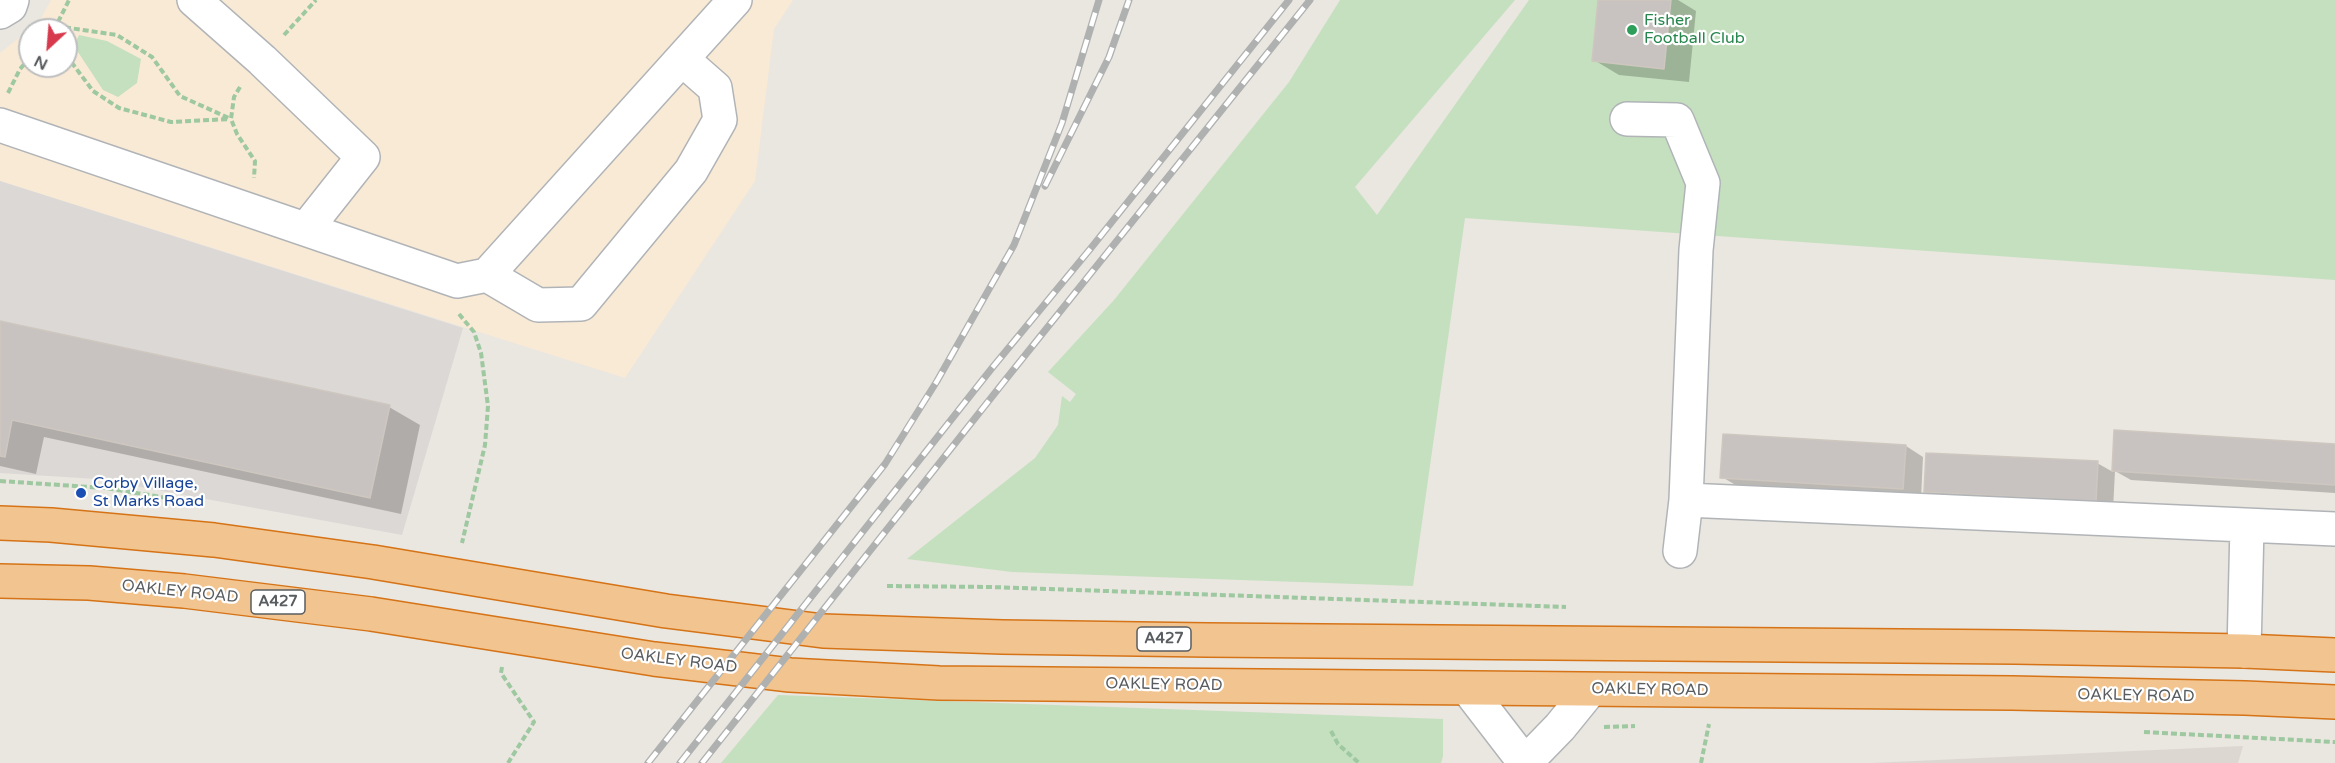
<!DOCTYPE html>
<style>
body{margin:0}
#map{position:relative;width:2335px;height:763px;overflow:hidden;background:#eae6e0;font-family:"Varela Round",sans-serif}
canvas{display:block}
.north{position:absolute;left:18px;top:18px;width:60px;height:60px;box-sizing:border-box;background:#fff;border:2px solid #bdbebf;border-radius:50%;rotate:206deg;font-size:16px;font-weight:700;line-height:24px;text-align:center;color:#595d60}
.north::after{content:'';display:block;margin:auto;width:21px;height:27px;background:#d73a4d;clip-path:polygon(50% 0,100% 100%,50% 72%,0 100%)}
</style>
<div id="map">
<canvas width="2335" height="763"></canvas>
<div class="north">N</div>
</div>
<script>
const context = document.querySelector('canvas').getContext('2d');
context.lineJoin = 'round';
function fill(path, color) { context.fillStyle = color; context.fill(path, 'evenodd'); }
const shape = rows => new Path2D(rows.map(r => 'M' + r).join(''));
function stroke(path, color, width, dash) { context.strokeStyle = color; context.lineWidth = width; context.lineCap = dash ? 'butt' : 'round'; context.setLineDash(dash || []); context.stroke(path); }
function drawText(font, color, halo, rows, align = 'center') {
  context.font = font + ' "Varela Round",sans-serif'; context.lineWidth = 4.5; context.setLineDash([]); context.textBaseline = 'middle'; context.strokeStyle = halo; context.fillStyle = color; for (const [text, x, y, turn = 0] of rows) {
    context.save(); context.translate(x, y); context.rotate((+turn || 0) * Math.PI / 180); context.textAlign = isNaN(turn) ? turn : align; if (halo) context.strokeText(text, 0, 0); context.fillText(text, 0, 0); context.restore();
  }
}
const commercial = shape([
 [51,0,793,0,774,29,755,181,625,378,0,181,0,53,39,22],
 [30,30,66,30,66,66,30,66]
]);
const industrial = shape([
 [0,181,463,328,402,535,97,479,0,473]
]);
const education = shape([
 [2243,746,2238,763,1871,763]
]);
const green = shape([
 [1340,0,1515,0,1355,187,1377,215,1529,0,2335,0,2335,280,1465,218,1413,586,1012,572,907,559,1035,458,1058,425,1062,396,1070,402,1076,394,1048,372,1114,300,1289,82],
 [79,35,107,41,141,59,137,83,118,97,103,90,74,46],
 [778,695,1443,719,1443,756,1441,763,721,763]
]);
const shadow = shape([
 [1600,0,1678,0,1696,11,1689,82,1619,75,1594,60],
 [0,322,389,407,420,425,401,514,44,437,36,474,0,466],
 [2116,431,2335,445,2335,493,2131,480,2115,471,2113,510,1943,502,1926,491,2097,463,2113,472],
 [1906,446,1923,457,1921,498,1739,487,1722,477]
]);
const building = shape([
 [1598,0,1671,0,1664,69,1592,61,1598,0],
 [0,321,390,405,370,498,12,420,5,457,0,456,0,321],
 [2114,430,2335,444,2335,485,2112,471,2114,430],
 [1723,434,1906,445,1903,489,1720,478,1723,434],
 [1926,453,2098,461,2096,501,1924,492,1926,453]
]);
const path = shape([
 [56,26,117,35,152,57,180,96,231,119],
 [54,30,69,0],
 [284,35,316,0],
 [66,55,93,91,119,108,171,122,230,119],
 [240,87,234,97,231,119,237,134,255,161,254,178],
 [8,93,20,69,30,58],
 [459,314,474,332,481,353,488,406,485,445,462,543],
 [0,481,105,488,193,502],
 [887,586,991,587,1566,607],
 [502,667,501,673,534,722,508,763],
 [1604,727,1635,726],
 [1331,731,1338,744,1359,763],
 [2144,732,2335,742],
 [1701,763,1709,724]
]);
const minor = shape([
 [194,0,262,60,363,157,306,229],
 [0,12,10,6,12,0],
 [1627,119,1677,120,1703,183,1696,250,1686,500,2335,529],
 [0,125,457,281,487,275,735,0],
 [487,275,538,305,581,304,691,171,720,120,715,88,682,59],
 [1680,551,1686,500],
 [2244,651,2247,526],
 [1468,689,1525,763],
 [1525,763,1560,727,1590,690]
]);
const highway = shape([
 [0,523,51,525,214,540,373,562,666,611,823,631,1002,637,1207,640,2015,647,2244,651,2335,655],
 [0,581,89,583,184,591,371,614,654,659,790,675,939,683,2012,693,2245,698,2335,702]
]);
const rail = shape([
 [1045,186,1109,57,1129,0],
 [648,763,885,464,937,381,1014,245,1062,123,1099,0],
 [680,763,992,368,1091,248,1289,0],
 [702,763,1006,379,1310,0]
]);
const markers = [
 [1632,30,6,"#2e9e5b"],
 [81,493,6,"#1a4fb4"]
];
const shields = [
 [278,602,54],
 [1164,639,54]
];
const shieldNames = [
 ["A427",278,602],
 ["A427",1164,639]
];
const leisureNames = [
 ["Fisher",1644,21],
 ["Football Club",1644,39]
];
const transitNames = [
 ["Corby Village,",93,484],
 ["St Marks Road",93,502]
];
const streetNames = [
 ["OAKLEY ROAD",180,592,6],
 ["OAKLEY ROAD",679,661,7],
 ["OAKLEY ROAD",1164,685,1],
 ["OAKLEY ROAD",1650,690,1],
 ["OAKLEY ROAD",2136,696,1]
];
fill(commercial, '#f9ead6');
fill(industrial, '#dcd8d5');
fill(education, '#ddd7d2');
fill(green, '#c5e0bf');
fill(shadow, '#0003');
fill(building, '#c8c3c0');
stroke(building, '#cec7bf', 1.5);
stroke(minor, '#b1b4b7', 36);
stroke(highway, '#d57316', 36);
stroke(path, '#9dc8a0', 4, [6, 3]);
stroke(minor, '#fff', 33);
stroke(highway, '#f2c590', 33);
stroke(rail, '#afb0b0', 7);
stroke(rail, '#fff', 4.5, [14]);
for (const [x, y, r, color] of markers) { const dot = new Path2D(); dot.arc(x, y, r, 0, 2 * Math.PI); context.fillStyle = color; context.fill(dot); stroke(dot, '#fff', 2); }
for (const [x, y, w] of shields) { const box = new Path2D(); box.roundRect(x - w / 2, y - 12, w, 24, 4.5); context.fillStyle = '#fff'; context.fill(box); stroke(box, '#595d60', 1.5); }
drawText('bold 15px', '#595d60', null, shieldNames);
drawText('16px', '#27864d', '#fff', leisureNames, 'left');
drawText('16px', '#164399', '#fff', transitNames, 'left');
drawText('16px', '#595d60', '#fff', streetNames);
</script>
